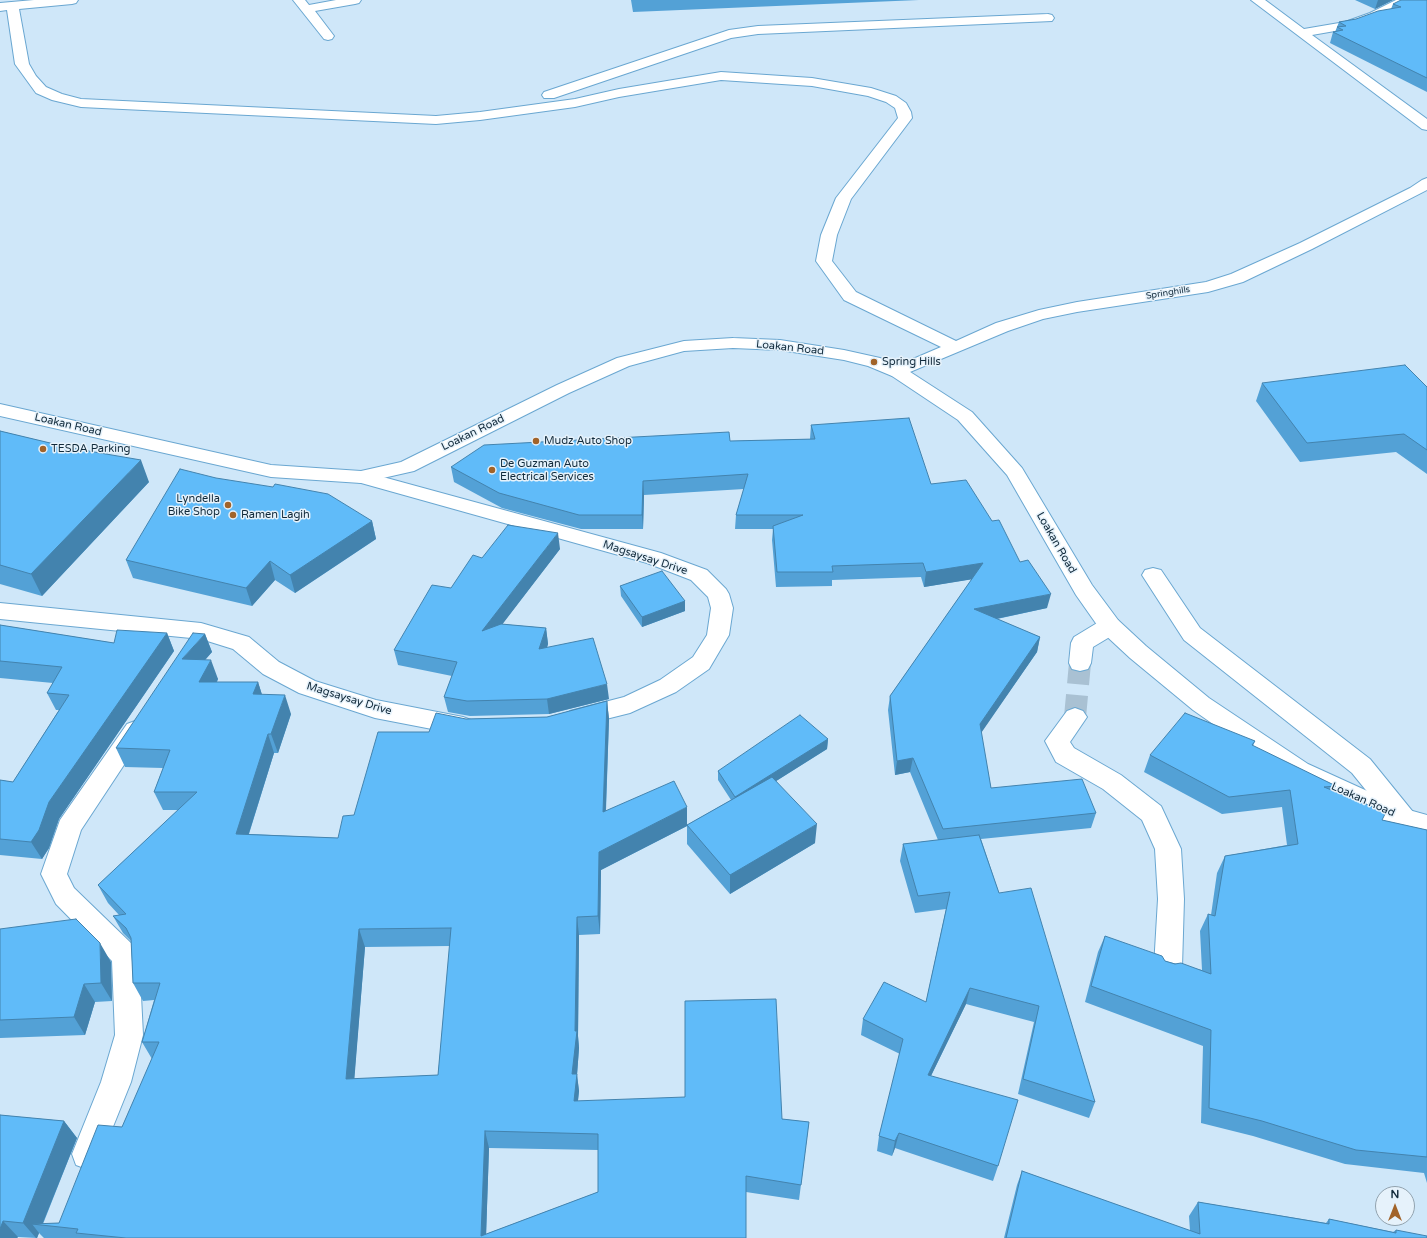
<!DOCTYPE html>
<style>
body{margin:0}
#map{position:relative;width:1427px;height:1238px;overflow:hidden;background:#cfe7f9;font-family:"Varela Round",sans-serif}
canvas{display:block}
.north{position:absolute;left:1375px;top:1186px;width:40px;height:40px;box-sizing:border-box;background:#e6f2fb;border:1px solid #91a2ae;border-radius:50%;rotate:0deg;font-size:11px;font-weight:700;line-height:16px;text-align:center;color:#112a3b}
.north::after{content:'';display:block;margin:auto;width:14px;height:18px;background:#a16329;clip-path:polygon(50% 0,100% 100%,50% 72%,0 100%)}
</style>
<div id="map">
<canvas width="1427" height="1238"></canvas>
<div class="north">N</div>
</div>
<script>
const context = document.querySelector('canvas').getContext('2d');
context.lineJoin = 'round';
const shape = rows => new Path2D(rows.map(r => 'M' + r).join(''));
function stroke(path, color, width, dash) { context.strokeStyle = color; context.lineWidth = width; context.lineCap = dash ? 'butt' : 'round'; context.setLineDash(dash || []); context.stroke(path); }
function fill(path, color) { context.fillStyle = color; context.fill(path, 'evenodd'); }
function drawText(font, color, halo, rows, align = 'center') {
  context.font = font + ' "Varela Round",sans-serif'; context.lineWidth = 3; context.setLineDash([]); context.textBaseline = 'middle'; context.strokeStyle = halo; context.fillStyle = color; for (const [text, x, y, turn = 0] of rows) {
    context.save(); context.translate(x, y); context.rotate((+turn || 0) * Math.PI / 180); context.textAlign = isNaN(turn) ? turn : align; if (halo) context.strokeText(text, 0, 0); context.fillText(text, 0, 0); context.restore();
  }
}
const minorTunnel = shape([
 [1075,717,1080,663]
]);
const minor = shape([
 [34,0,78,0,76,3,72,4,19,9,29,64,36,76,46,87,62,94,81,99,436,116,480,112,575,99,619,89,721,72,812,78,871,88,896,96,906,103,911,112,912,118,851,199,837,235,832,261,856,292,956,341,996,323,1039,310,1077,302,1206,282,1231,274,1300,243,1410,188,1422,180,1427,178,1427,190,1312,249,1243,282,1208,292,1077,312,1043,319,1008,331,898,377,892,376,889,372,892,368,941,347,844,300,816,261,821,235,836,198,898,118,895,108,886,102,868,96,812,86,721,80,619,97,575,107,480,120,436,124,81,107,52,100,36,93,15,64,7,10,0,11,0,3,34,0],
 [293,0,305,0,309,5,336,0,361,0,359,3,355,4,315,11,334,36,332,39,328,40,324,39,293,0],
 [1251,0,1265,0,1304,29,1345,22,1370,13,1396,0,1411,0,1409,3,1378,19,1352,28,1312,35,1427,119,1427,130,1422,129,1251,0],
 [1048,14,1052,15,1054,18,1052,21,758,34,731,38,554,98,544,98,542,95,544,92,729,30,758,26,1048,14],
 [361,471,661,553,707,570,726,589,729,594,733,608,729,635,709,669,676,692,630,713,578,726,570,723,566,717,570,711,624,697,660,680,693,657,707,635,711,608,708,597,691,580,647,563,354,481,351,477,354,473,361,471],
 [1153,568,1161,570,1200,628,1370,759,1413,812,1417,819,1413,826,1404,829,1395,826,1352,773,1184,640,1142,575,1145,570,1153,568],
 [0,603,201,623,249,637,279,662,315,681,376,700,463,717,471,720,475,726,471,732,463,735,375,718,299,693,263,674,233,649,201,639,0,619,0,603],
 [1110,618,1118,620,1121,626,1118,632,1093,647,1091,663,1088,669,1080,671,1072,669,1069,663,1071,643,1074,637,1102,620,1110,618],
 [1075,708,1083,711,1087,717,1070,742,1074,748,1121,775,1161,806,1181,849,1184,899,1182,967,1178,976,1168,979,1158,976,1154,967,1158,899,1155,849,1142,820,1103,789,1056,762,1045,741,1067,711,1075,708],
 [135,721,143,724,147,730,81,830,67,874,74,888,135,947,139,956,143,1035,131,1082,102,1154,98,1165,87,1169,76,1165,72,1154,101,1082,115,1035,112,961,56,904,41,874,60,820,127,724,135,721]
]);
const major = shape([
 [733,338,780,340,844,350,880,358,904,368,972,412,1022,468,1092,585,1118,620,1146,646,1209,698,1308,764,1409,810,1427,815,1427,835,1395,826,1290,778,1193,710,1130,658,1102,632,1076,595,1007,475,958,420,892,376,868,366,844,360,780,350,733,348,684,351,629,366,569,393,414,471,361,483,271,477,0,416,0,404,271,465,361,471,401,462,557,385,617,358,684,341,733,338]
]);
const wall = shape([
 [631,0,919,0,633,12],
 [1355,0,1393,0,1375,9],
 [1427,0,1427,92,1330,43,1333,32,1335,32,1339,22,1356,19,1391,9,1393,4],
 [1262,383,1427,387,1427,474,1396,452,1300,462,1256,401],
 [811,425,931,484,992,521,1020,562,1047,608,997,619,1040,637,1037,652,981,732,991,788,1096,813,1091,828,981,839,999,893,1095,1102,1089,1118,1018,1094,1034,1022,966,1004,931,1076,998,1166,993,1181,895,1148,892,1156,877,1151,879,1136,900,1054,861,1035,863,1019,926,1002,946,909,915,913,900,861,903,844,938,840,910,772,895,775,888,710,890,696,972,579,924,587,921,577,832,580,832,586,776,587,772,540,773,529,735,529,736,515,744,489,644,495,643,529,581,529,502,508,454,482,451,467,730,441,810,439],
 [0,431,71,448,149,482,42,596,0,584],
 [372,521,376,539,295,593,275,580,252,606,133,578,126,560],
 [560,549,502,624,546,628,548,644,547,648,609,699,549,714,470,716,448,712,444,697,452,676,398,665,394,650,451,588,482,558],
 [620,586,685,601,685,611,642,627,621,596],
 [0,625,114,643,167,633,174,651,59,819,49,848,42,859,0,855,0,780,13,782,59,710,56,710,47,693,53,683,0,678],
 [205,634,212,652,205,660,218,679,217,682,258,682,262,695,291,714,278,753,274,753,249,834,338,838,354,815,429,732,466,719,547,717,607,701,609,719,606,811,687,825,731,800,718,780,718,771,828,739,827,749,776,781,815,843,730,894,687,844,687,826,601,870,600,934,579,935,578,1036,579,1048,577,1075,579,1091,578,1101,782,1119,809,1122,799,1200,746,1192,746,1238,44,1238,39,1233,37,1238,18,1237,17,1238,0,1238,0,1115,64,1121,77,1138,43,1224,59,1223,122,1127,152,1059,142,1042,154,1000,143,1001,133,983,131,941,123,933,113,916,119,915,108,903,98,885,178,810,163,810,154,792,163,768,125,767,116,748],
 [450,946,438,1075,354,1079,365,947],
 [489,1148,598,1150,598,1192,486,1234],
 [1255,741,1253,746,1336,786,1333,791,1382,820,1427,830,1427,1183,1424,1173,1345,1164,1253,1136,1201,1123,1203,1046,1085,1002,1098,952,1105,936,1165,961,1202,970,1200,931,1208,914,1211,915,1217,873,1225,856,1287,845,1282,807,1222,814,1144,772,1150,755],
 [0,929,111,962,112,1001,95,1002,85,1035,0,1038],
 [1022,1171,1190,1231,1189,1216,1198,1202,1326,1223,1329,1219,1393,1232,1396,1230,1427,1238,1004,1238,1017,1185]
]);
const shadedWall = shape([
 [1378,0,1393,0,1375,9],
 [141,460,149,482,42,596,31,574],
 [643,481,644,495,643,529,642,515],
 [372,521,376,539,295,593,290,575],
 [558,533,560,549,485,647,482,631],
 [270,561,275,580,252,606,246,588],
 [983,563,980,578,924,587,926,572],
 [1051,594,1047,608,972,624,974,609],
 [685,601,685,611,642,627,642,617],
 [546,628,548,644,541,665,539,649],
 [167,633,174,651,59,819,49,848,42,859,31,842,49,802],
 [205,634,212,652,190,677,182,659],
 [1040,637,1037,652,977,739,980,724],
 [211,660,218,679,207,700,199,682],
 [258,682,264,701,253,694],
 [607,684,609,699,549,714,547,699],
 [285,695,291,714,278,753,271,734],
 [607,701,609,719,605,831,603,812],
 [268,734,274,753,243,852,236,834],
 [828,739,827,749,735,807,735,797],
 [913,758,910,772,895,775,897,761],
 [687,807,687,826,687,825,687,826,601,870,600,934,598,916,599,852],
 [817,824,815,843,730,894,730,875],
 [577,917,579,935,578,1036,579,1048,577,1075,579,1091,576,1117,574,1101,572,1074,575,1031],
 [359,929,365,947,353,1096,346,1079],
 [100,943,111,962,112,1001,101,983],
 [84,984,95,1002,85,1035,74,1017],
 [970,988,966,1004,924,1090,928,1075],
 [64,1121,77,1138,42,1225,32,1224,39,1233,37,1238,36,1238,23,1223],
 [485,1131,489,1148,486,1238,481,1236],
 [899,1133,895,1148,892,1156,895,1141],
 [3,1221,18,1237,17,1238,0,1238,0,1229]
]);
const building = shape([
 [1401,0,1427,0,1427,78,1333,32,1343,30,1337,27,1346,26,1339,22,1356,19,1378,11,1401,7,1393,4,1401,0],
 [1405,365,1427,387,1427,450,1404,434,1307,443,1262,383,1405,365],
 [909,418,931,484,966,480,992,521,999,520,1020,562,1028,560,1051,594,974,609,1040,637,980,724,991,788,1082,779,1096,813,943,829,913,758,897,761,890,696,983,563,926,572,923,563,832,566,833,572,777,572,773,526,803,515,736,515,748,474,643,481,642,515,579,515,499,493,451,467,484,445,729,432,730,441,815,439,811,425,909,418],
 [0,431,71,448,141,460,31,574,0,565,0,431],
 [180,469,216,478,273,487,275,484,328,494,372,521,290,575,270,561,246,588,126,560,180,469],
 [508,525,558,533,482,631,501,624,546,628,539,649,593,638,607,684,547,699,467,701,444,697,457,662,394,650,432,585,451,588,473,555,482,558,508,525],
 [662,571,685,601,642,617,620,586,662,571],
 [0,625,114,643,117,630,167,633,49,802,39,830,31,842,0,839,0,780,13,782,69,695,47,693,62,667,0,661,0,625],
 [193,633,205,634,182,659,211,660,199,682,258,682,253,694,285,695,271,734,268,734,236,834,338,838,343,816,354,815,378,732,429,732,436,713,466,719,547,717,607,701,603,812,674,781,687,807,599,852,598,916,577,917,575,1031,577,1031,572,1074,577,1074,574,1101,685,1097,685,1001,776,999,782,1119,809,1122,801,1185,746,1176,746,1238,126,1238,76,1233,78,1229,32,1224,59,1223,98,1125,122,1127,159,1042,142,1042,160,983,133,983,131,938,126,928,113,916,126,914,98,885,197,792,154,792,170,750,116,748,193,633],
 [451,928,438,1075,346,1079,359,929,451,928],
 [485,1131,598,1134,598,1192,481,1236,485,1131],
 [1185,713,1255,741,1252,745,1336,786,1324,787,1386,812,1382,820,1427,830,1427,1157,1356,1150,1262,1121,1209,1108,1211,1030,1091,986,1105,936,1162,956,1165,961,1175,964,1181,963,1211,974,1208,914,1215,916,1225,856,1298,844,1290,790,1229,797,1150,755,1185,713],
 [800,715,828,739,735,797,718,771,800,715],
 [772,777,817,824,730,875,687,825,772,777],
 [979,835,999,893,1031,888,1095,1102,1023,1079,1039,1006,970,988,928,1075,1018,1100,998,1166,899,1133,895,1141,879,1136,903,1039,863,1019,884,982,926,1002,950,892,918,896,903,844,979,835],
 [76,919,100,943,101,983,84,984,74,1017,0,1020,0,929,76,919],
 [0,1115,64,1121,23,1223,3,1221,0,1229,0,1115],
 [1022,1171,1200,1234,1198,1202,1329,1224,1329,1219,1396,1233,1396,1230,1427,1236,1427,1238,1006,1238,1022,1171]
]);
const markers = [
 [874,362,4,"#a16329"],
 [536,441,4,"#a16329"],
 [43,449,4,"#a16329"],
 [492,470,4,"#a16329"],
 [228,505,4,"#a16329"],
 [233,515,4,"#a16329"]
];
const farStreetnames = [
 ["Springhills",1168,293,-9]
];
const streetNames = [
 ["Loakan Road",790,348,6],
 ["Loakan Road",68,425,13],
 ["Loakan Road",473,433,-26],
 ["Loakan Road",1056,543,60],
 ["Magsaysay Drive",645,558,18],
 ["Magsaysay Drive",349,699,17],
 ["Loakan Road",1363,800,24]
];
const poiNames = [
 ["Spring Hills",882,362],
 ["Mudz Auto Shop",544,441],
 ["TESDA Parking",51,449],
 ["De Guzman Auto",500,464],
 ["Electrical Services",500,477],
 ["Lyndella",220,499,"right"],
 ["Bike Shop",220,512,"right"],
 ["Ramen Lagih",241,515]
];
stroke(minorTunnel, '#a9c1d3', 22, [22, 11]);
stroke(minor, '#6aa7d1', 2);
stroke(major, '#6aa7d1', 2);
fill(minor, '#fff');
fill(major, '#fff');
fill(wall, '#53a1d6');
fill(shadedWall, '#4383ae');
fill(building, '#60bbf9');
stroke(building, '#4383ae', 1);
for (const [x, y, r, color] of markers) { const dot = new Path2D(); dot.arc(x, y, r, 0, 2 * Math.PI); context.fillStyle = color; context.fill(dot); stroke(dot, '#e6f2fb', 1.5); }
drawText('9px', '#112a3b', '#e6f2fb', farStreetnames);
drawText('11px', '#112a3b', '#e6f2fb', streetNames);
drawText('11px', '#112a3b', '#e6f2fb', poiNames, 'left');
</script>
